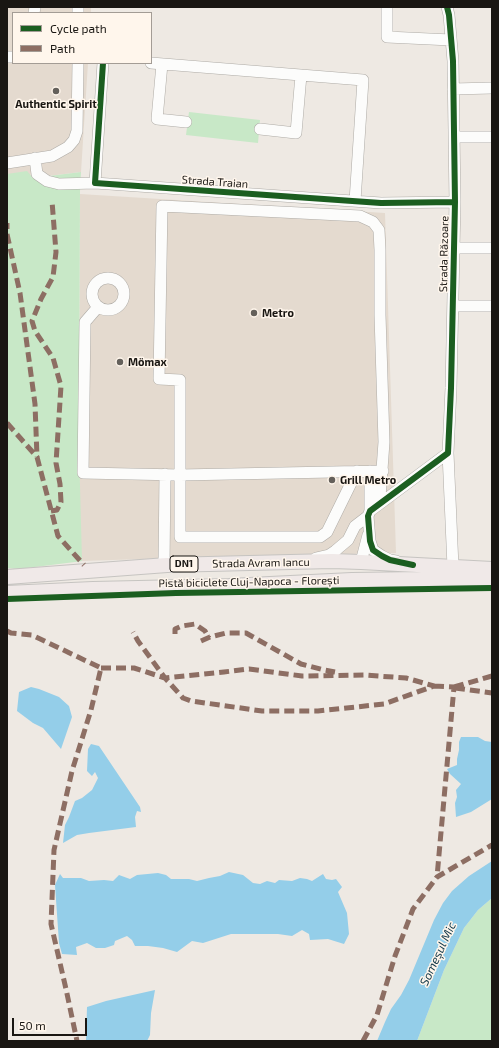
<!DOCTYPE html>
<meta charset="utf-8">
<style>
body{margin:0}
#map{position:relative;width:499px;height:1048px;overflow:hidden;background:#eee9e3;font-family:"Exo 2",sans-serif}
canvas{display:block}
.frame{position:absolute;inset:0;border:8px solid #191612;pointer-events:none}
.legend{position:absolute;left:12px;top:12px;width:140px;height:52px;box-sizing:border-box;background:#fff6ec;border:1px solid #a39c95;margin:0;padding:5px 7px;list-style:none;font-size:12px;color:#191612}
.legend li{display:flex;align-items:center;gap:8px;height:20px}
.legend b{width:20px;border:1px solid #a39c95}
.scale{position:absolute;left:12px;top:1018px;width:75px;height:18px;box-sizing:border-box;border:2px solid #191612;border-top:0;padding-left:5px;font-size:12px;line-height:14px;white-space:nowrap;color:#191612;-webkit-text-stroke:3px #fff6ec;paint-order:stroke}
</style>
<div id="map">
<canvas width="499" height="1048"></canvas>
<div class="frame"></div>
<ul class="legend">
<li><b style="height:5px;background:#1b5e20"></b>Cycle path</li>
<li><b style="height:5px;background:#8d6e63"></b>Path</li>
</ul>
<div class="scale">50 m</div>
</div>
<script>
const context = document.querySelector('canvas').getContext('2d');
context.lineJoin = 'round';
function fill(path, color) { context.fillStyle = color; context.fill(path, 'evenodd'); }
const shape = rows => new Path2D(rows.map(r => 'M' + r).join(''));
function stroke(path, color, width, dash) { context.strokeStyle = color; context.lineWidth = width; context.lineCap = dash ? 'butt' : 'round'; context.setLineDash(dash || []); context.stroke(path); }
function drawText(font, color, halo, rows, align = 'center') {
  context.font = font + ' "Exo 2",sans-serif'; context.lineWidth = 3; context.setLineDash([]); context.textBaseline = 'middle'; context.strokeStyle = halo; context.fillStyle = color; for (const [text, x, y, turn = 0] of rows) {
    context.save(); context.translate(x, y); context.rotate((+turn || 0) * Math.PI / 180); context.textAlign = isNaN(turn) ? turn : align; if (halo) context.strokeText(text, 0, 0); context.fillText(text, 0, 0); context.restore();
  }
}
const built = shape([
 [7,7,91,7,91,13,13,13,13,63,88,63,81,172,7,181],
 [80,194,385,213,396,553,174,558,82,561,79,546]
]);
const green = shape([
 [189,112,260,120,258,143,186,135],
 [27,171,33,178,81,172,80,191,79,448,82,561,75,562,19,569,7,568,7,174],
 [492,898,492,1041,417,1041,444,970,464,928,478,910]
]);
const water = shape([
 [31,687,39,689,59,697,69,706,72,717,61,749,43,728,33,723,17,711,19,692],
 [461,737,478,737,485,741,492,742,492,799,471,812,456,817,455,803,457,797,456,790,461,784,450,774,447,769,457,765,457,759,459,750,459,742],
 [91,744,99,746,140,807,141,812,137,811,135,817,136,827,89,833,77,835,63,843,65,825,69,817,75,801,82,798,92,790,98,778,95,772,92,776,87,771,88,749],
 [492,861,492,898,478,910,464,928,444,970,417,1041,377,1041,385,1022,391,1009,401,995,409,980,434,920,443,903,452,891,469,876],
 [229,872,243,875,253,883,260,884,267,881,275,883,279,880,292,881,300,878,307,879,312,881,323,874,326,879,332,880,336,879,342,887,338,892,347,913,349,934,344,944,328,939,310,940,309,934,302,930,292,936,278,934,231,934,203,943,192,941,177,952,163,948,148,946,135,946,132,940,127,936,115,941,114,945,105,948,96,948,87,943,76,947,77,955,62,954,59,943,55,885,60,874,63,878,81,878,89,881,104,880,113,881,119,875,130,879,137,875,158,873,166,875,171,879,189,879,197,881,209,878,220,876],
 [155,990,151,1013,150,1035,147,1041,86,1041,87,1007,106,1001]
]);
const minor = shape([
 [387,7,387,37,451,40],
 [447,7,449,15,453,61,455,202,451,388,448,453,453,567],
 [34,13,35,7],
 [78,13,78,7],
 [7,57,13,57],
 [151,63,363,80,355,201],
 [162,64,157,119,186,122],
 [453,89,492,88],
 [260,129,296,133,301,75],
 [454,137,492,137],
 [35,158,37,174,47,181,59,184,95,183,381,203,455,202],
 [7,163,52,156,68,147,74,140,77,131,78,63],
 [95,183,103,63],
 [455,248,492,248],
 '92 294a16 16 0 1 1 32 0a16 16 0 1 1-32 0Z',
 [453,306,492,306],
 [98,307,85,322,83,473,180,475,383,471],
 [357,471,327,532,320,537,180,537,180,380,159,379,162,206,360,216,373,222,379,230,380,250,380,315,384,442,380,497,370,511],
 [370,471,370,511],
 [316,558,329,555,335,551,348,540,355,526,368,516],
 [396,561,390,560,382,556,373,550,370,541,368,516,370,511,448,453],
 [361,562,368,535],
 [164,565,165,474]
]);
const major = shape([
 [7,577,167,565,332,561,361,562,492,569],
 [7,593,93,589,229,586,352,580,492,578]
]);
const quiet = shape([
 [7,223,7,229],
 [7,234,20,293,35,404,37,457],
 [7,423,37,457,58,536,84,565],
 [51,511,57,510,61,502,60,484,56,463,61,386,53,358,35,331,32,321,41,299,53,277,56,252,52,201],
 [7,631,11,633,32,635,101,668,91,710,72,771,54,850,51,924,66,989,77,1041],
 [175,634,175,629,182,626,195,624,205,631,209,638],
 [201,641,210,637,226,633,246,633,301,664,324,670,335,672],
 [101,668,134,668,165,678,183,698,191,701,262,711,318,711,384,704,434,686,406,678,364,675,302,676,249,669,224,672,165,678,138,641,133,632],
 [434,686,454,687,437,877],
 [454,687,492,676],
 [455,688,492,693],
 [363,1041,377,1015,395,956,413,909,437,877,492,845]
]);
const cycleway = shape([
 [103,63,95,183,381,203,455,202],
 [413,565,390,560,382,556,373,550,370,541,368,516,370,511,448,453,451,388,455,202,453,61,449,15,447,7],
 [7,599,176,593,492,588]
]);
const markers = [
 [56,91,4,"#64605b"],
 [254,313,4,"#64605b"],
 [120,362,4,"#64605b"],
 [332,480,4,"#64605b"]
];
const shields = [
 [184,564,28]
];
const shieldNames = [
 ["DN1",184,564]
];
const poiNames = [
 ["Authentic Spirit",56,104,"center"],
 ["Metro",262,313],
 ["Mömax",128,362],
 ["Grill Metro",340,480]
];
const streetNames = [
 ["Strada Traian",215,182,4],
 ["Strada Răzoare",444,254,-89],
 ["Strada Avram Iancu",261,563,-1],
 ["Pistă biciclete Cluj-Napoca - Florești",249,582,-1]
];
const waterNames = [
 ["Someșul Mic",438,954,-65]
];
fill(built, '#e4dacf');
fill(green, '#c8e8c7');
fill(water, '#94cee9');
stroke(minor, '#aeaba6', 12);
stroke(major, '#c6c4c1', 16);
stroke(minor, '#fcfcfb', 11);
stroke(major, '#f0e9e8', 14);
stroke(quiet, '#8d6e63', 5, [10, 5]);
stroke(cycleway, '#1b5e20', 6);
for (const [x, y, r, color] of markers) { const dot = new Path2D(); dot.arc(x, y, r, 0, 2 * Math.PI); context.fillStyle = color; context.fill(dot); stroke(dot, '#fff6ec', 1.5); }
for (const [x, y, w] of shields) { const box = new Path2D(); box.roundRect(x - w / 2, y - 8, w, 16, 3); context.fillStyle = '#fff6ec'; context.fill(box); stroke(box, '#191612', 1); }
drawText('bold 10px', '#191612', null, shieldNames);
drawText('bold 11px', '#191612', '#fff6ec', poiNames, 'left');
drawText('11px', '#191612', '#fff6ec', streetNames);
drawText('italic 12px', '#123849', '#fff6ec', waterNames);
</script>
